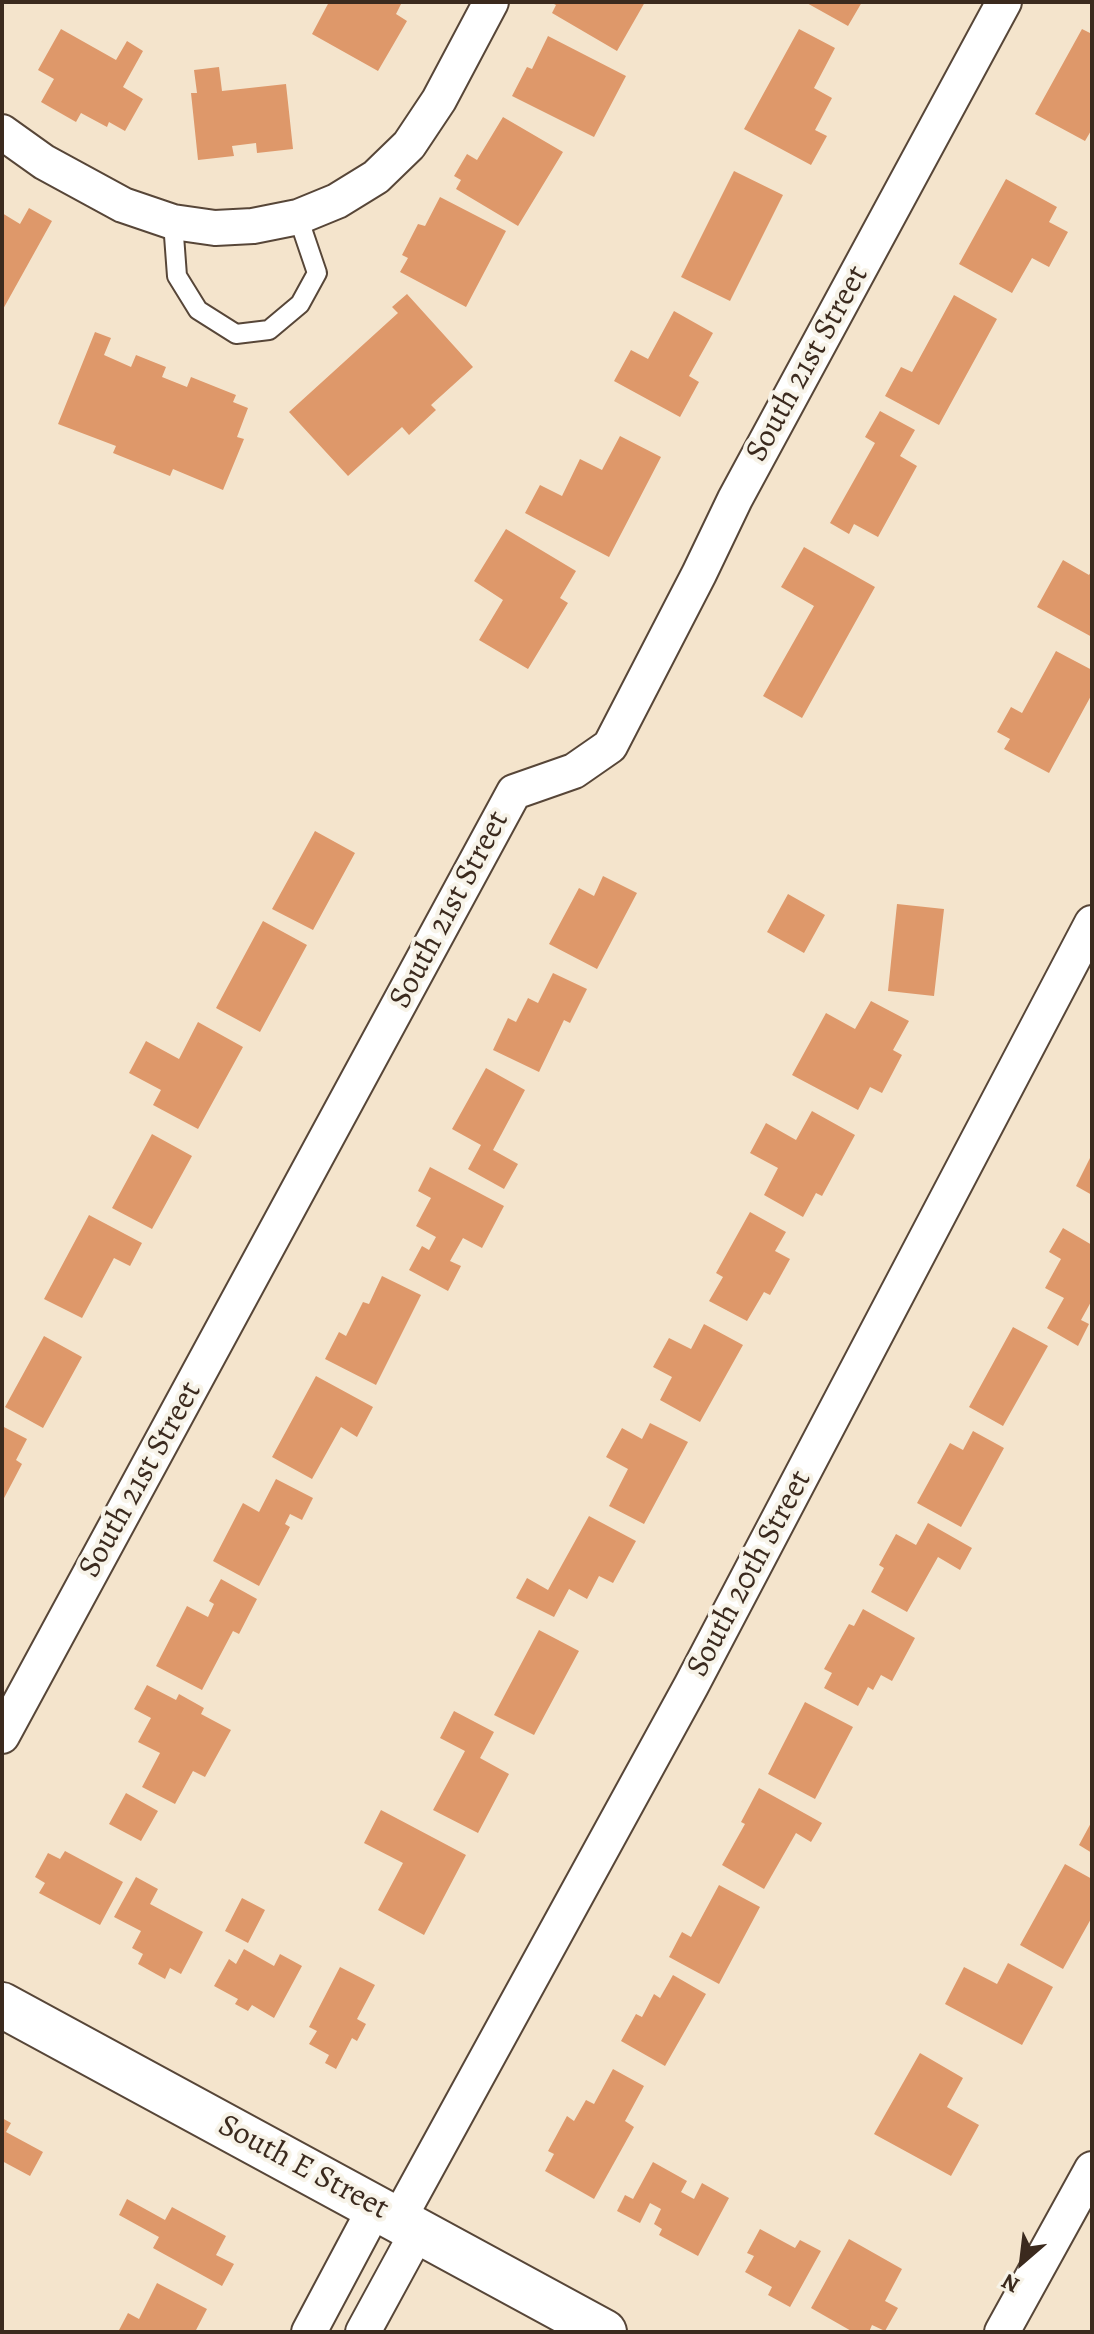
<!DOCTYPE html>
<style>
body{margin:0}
#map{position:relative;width:1094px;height:2334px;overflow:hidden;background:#f4e4cc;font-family:Alegreya,serif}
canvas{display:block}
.frame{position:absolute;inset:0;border:4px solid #3b2a1e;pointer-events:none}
.north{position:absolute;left:982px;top:2222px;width:80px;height:80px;-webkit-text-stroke:6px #f7f3e8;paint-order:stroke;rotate:208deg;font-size:22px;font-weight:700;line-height:32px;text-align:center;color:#3b2a1e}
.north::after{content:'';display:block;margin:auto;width:28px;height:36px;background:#3b2a1e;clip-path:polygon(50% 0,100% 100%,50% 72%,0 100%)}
</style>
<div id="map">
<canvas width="1094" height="2334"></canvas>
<div class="frame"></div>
<div class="north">N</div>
</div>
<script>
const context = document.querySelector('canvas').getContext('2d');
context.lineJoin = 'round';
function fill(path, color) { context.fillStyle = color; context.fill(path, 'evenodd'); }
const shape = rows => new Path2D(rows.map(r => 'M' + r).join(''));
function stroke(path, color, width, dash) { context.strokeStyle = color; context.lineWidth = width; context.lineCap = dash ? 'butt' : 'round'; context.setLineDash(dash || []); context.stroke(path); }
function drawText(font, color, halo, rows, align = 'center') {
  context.font = font + ' Alegreya,serif'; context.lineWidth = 8; context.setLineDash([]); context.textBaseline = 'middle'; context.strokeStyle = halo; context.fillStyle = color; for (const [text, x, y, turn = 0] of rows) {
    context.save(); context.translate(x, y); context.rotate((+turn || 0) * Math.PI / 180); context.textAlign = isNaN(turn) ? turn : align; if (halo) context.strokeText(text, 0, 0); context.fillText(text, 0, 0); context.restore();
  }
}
const building = shape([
 [329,2,402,2,396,14,407,21,378,71,312,34],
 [550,2,645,2,617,51,552,13,556,5],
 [805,2,862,2,848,26],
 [61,29,116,60,127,41,143,51,123,87,143,99,125,131,109,122,107,127,81,113,76,122,41,102,54,79,38,70],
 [799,29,835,48,814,88,832,98,815,130,827,136,811,165,744,129],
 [1082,29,1092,34,1092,129,1085,141,1035,114],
 [548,36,626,76,594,137,512,96,527,67,532,69],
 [219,67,222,91,286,84,293,149,257,153,256,143,232,146,234,156,198,160,191,93,197,93,194,70],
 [503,117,563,152,518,226,456,189,461,180,454,176,467,154,477,160],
 [734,171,783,195,730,301,681,277],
 [1006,179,1057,207,1049,222,1068,232,1049,267,1032,258,1012,293,959,264],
 [440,197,506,231,466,307,400,272,408,258,402,255,418,224,425,226],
 [29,208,52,221,2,311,2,213,20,224],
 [407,294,473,367,431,405,436,410,409,435,402,427,348,476,289,412,398,313,392,307],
 [954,295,997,319,939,425,885,396,901,367,912,372],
 [674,311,713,333,689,376,699,382,680,417,614,381,631,350,648,359],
 [95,332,111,338,104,355,131,367,136,355,166,367,162,377,187,387,191,377,236,395,233,402,248,408,237,437,244,439,223,490,173,469,170,476,113,453,116,446,58,424],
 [880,411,915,430,900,456,917,466,878,537,854,524,849,534,830,523,875,443,865,437],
 [620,436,661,457,609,557,525,513,540,485,562,496,580,459,602,470],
 [506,529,576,571,560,598,568,603,528,669,479,640,503,600,474,581],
 [804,547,875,587,802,718,763,696,814,606,781,587],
 [1063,560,1089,575,1092,570,1092,637,1037,607],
 [1056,651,1092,670,1092,694,1049,773,1004,749,1010,739,997,732,1011,707,1022,713],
 [315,831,355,853,313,930,272,909],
 [603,876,637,893,597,969,549,944,579,888,594,896],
 [788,894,825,915,804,953,767,932],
 [897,904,944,909,934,996,888,991],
 [263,921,307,945,260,1032,216,1008],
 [553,973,587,989,570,1023,564,1020,539,1072,493,1050,508,1018,516,1022,528,998,538,1003],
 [871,1001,909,1021,893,1050,902,1055,882,1093,870,1087,858,1110,792,1075,826,1013,855,1029],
 [198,1022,243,1047,198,1129,153,1105,161,1090,129,1073,146,1041,179,1059],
 [486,1068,525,1090,493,1150,518,1164,504,1189,468,1169,481,1145,452,1129],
 [812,1111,855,1135,822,1196,816,1193,803,1217,764,1195,778,1168,750,1153,766,1123,796,1140],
 [152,1134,192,1156,152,1229,112,1208],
 [1092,1154,1092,1195,1076,1186],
 [430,1167,504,1206,482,1248,463,1238,450,1261,461,1266,448,1291,409,1270,422,1246,429,1250,436,1237,416,1226,431,1198,418,1191],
 [750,1212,786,1232,775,1251,790,1259,770,1295,764,1292,747,1321,709,1301,723,1277,716,1273],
 [89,1215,142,1243,130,1266,114,1258,82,1318,44,1299],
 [1063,1228,1092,1245,1092,1300,1081,1320,1089,1324,1078,1346,1047,1328,1064,1298,1045,1288,1061,1259,1049,1252],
 [382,1276,421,1295,376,1385,325,1359,339,1332,346,1336,363,1302,369,1304],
 [704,1324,743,1345,700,1422,660,1400,672,1377,653,1367,669,1338,691,1349],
 [1013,1327,1048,1346,1003,1426,969,1407],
 [44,1336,82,1357,43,1428,5,1407],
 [316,1376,373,1407,357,1437,341,1427,312,1479,272,1457],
 [650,1423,688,1442,644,1524,609,1506,628,1469,606,1457,622,1428,642,1439],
 [2,1426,27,1439,16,1460,22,1464,2,1502],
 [973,1431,1004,1448,961,1527,917,1503,950,1443,963,1450],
 [276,1479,313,1498,302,1520,290,1514,285,1524,290,1527,259,1586,213,1561,243,1503,259,1512],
 [589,1516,636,1541,613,1583,599,1576,587,1599,569,1589,554,1617,516,1598,527,1578,548,1590],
 [928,1523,972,1548,960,1570,938,1557,907,1612,871,1592,884,1568,879,1565,896,1534,916,1545],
 [221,1579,257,1599,239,1634,233,1631,202,1690,156,1666,187,1606,208,1617,214,1604,209,1601],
 [863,1609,915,1638,892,1681,881,1675,873,1690,868,1687,858,1706,824,1688,832,1673,824,1669,849,1624,854,1626],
 [539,1630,579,1651,534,1735,494,1715],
 [147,1685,176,1700,179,1694,204,1708,201,1714,231,1730,205,1777,193,1771,175,1804,142,1787,160,1753,138,1742,151,1718,134,1709],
 [805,1702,853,1727,815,1799,768,1774],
 [454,1711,494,1732,480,1758,509,1774,478,1833,433,1810,465,1751,440,1738],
 [759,1788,822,1823,811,1842,796,1833,764,1889,722,1865,745,1824,741,1822],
 [126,1793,158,1811,141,1841,109,1824],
 [381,1810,466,1855,424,1935,378,1910,403,1863,364,1843],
 [1092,1821,1092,1853,1079,1845],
 [65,1851,123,1882,100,1925,39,1893,45,1883,35,1877,48,1853,60,1859],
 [1065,1864,1092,1879,1092,1895,1090,1898,1092,1900,1092,1917,1063,1969,1020,1945],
 [136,1877,158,1889,150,1904,203,1932,181,1974,170,1968,165,1979,138,1964,143,1954,132,1948,141,1931,114,1917],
 [719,1885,760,1907,719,1984,669,1957,682,1932,691,1937],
 [242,1898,265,1910,248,1943,225,1931],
 [244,1949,274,1966,280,1954,302,1966,274,2018,252,2005,248,2011,235,2004,238,1999,214,1986,229,1959,236,1964],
 [1008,1963,1053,1987,1022,2045,945,2004,964,1967,997,1984],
 [340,1967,375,1985,357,2019,366,2024,357,2041,352,2038,336,2069,325,2063,329,2055,309,2044,317,2031,309,2027],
 [673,1975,706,1994,665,2066,621,2041,636,2014,642,2017,654,1994,660,1998],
 [920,2053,963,2078,947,2107,979,2125,951,2176,874,2134],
 [613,2069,644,2086,625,2121,634,2127,594,2199,545,2171,554,2154,548,2151,567,2116,574,2121,586,2100,594,2104],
 [2,2118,11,2123,6,2132,43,2152,30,2176,2,2161],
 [653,2162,687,2181,681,2192,694,2199,702,2183,729,2198,698,2256,659,2235,662,2229,654,2224,661,2209,650,2203,640,2223,617,2211,625,2195,633,2199],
 [127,2199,165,2220,172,2207,226,2236,216,2255,234,2264,222,2286,153,2248,159,2237,119,2215],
 [760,2229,795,2248,800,2240,821,2251,790,2307,768,2295,772,2287,745,2272,754,2256,747,2253],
 [849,2239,902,2269,885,2301,898,2308,885,2331,872,2325,869,2332,853,2332,811,2308],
 [157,2283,207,2309,195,2332,118,2332,128,2313,139,2319]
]);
const service = shape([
 [173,222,177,276,198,310,236,334,269,330,300,304,317,273,298,217]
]);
const minor = shape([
 [2,132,44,162,123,205,173,222,215,228,253,226,298,217,337,201,376,177,409,145,439,100,491,2],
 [2,1736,514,792,574,771,610,746,699,574,735,499,1004,2],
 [398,2220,691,1686,1092,923],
 [309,2332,375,2208],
 [363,2332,418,2231],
 [1002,2332,1092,2169]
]);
const tertiary = shape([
 [2,2005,604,2332]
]);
const streetNames = [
 ["South 21st Street",808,364,-61],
 ["South 21st Street",450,910,-62],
 ["South 21st Street",141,1480,-61],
 ["South 20th Street",750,1574,-62],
 ["South E Street",303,2168,28]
];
fill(building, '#de986a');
stroke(service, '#574638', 22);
stroke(minor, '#574638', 38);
stroke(tertiary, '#574638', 48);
stroke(service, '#fff', 18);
stroke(minor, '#fff', 34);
stroke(tertiary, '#fff', 44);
drawText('32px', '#3b2a1e', '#f7f3e8', streetNames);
</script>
